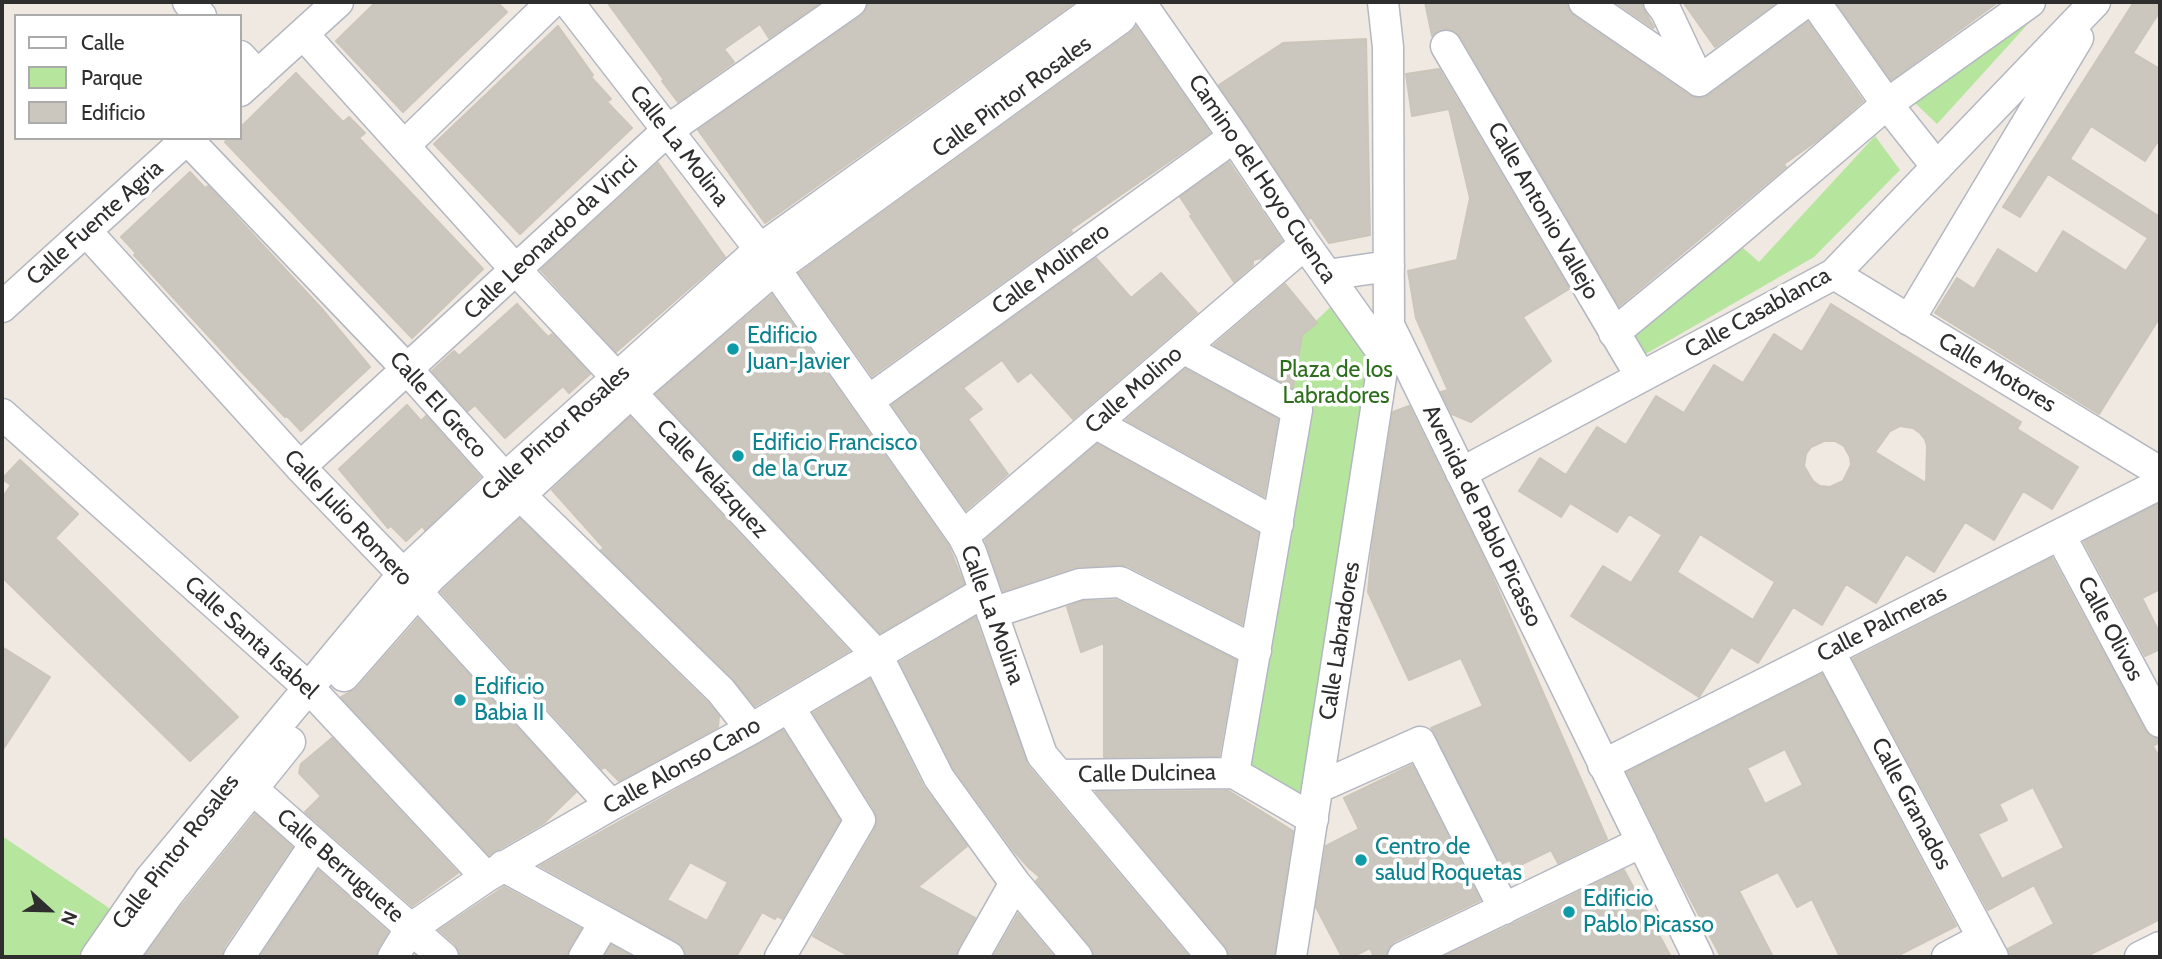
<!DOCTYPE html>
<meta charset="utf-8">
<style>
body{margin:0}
#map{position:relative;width:2162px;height:959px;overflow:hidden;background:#efe9e1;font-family:Cabin,sans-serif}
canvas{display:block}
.frame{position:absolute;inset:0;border:4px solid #2e2e2e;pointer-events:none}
.legend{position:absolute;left:14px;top:14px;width:228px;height:126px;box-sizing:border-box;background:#fff;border:2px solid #ababab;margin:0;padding:9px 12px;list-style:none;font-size:21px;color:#2e2e2e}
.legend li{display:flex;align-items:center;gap:14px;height:35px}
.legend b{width:35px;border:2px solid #ababab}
.north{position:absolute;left:14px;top:875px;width:70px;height:70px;-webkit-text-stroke:5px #fff;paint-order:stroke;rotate:112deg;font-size:19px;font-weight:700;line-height:28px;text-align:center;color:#2e2e2e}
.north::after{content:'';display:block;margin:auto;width:24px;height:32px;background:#2e2e2e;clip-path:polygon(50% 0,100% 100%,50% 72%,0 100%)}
</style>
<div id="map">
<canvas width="2162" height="959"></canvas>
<div class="frame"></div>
<ul class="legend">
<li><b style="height:9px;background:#fff"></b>Calle</li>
<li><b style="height:19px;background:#b6e59e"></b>Parque</li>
<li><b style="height:19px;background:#cbc7bf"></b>Edificio</li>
</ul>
<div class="north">N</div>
</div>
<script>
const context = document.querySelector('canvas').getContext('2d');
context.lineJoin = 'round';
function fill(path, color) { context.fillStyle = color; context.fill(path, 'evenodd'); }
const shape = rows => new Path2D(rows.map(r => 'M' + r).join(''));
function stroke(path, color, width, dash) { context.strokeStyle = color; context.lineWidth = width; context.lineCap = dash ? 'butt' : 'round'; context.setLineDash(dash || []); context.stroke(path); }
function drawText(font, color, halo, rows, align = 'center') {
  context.font = font + ' Cabin,sans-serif'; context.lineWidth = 7; context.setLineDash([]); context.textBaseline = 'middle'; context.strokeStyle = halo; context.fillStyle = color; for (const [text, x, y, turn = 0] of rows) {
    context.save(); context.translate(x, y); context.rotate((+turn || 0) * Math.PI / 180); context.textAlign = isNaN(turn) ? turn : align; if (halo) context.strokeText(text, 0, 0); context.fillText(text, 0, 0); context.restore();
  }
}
const green = shape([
 [2047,3,1937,124,1915,103],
 [1875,136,1900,170,1814,257,1644,355,1630,334,1743,248,1759,262],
 [1342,296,1384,355,1313,819,1234,773,1287,404,1301,335],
 [2,836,118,914,89,957,2,957]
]);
const building = shape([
 [376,2,497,2,507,12,403,112,336,41,376,2],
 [607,2,821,2,769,38,760,24,724,49,734,62,678,102,662,81,664,80,607,2],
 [868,2,1075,2,765,223,698,130,861,16,866,10,868,2],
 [1425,2,1567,2,1569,10,1574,16,1689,95,1698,98,1709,95,1808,22,1863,101,1822,137,1784,164,1786,167,1619,306,1461,37,1455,31,1447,29,1438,31,1432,36,1425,2],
 [1615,2,1642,2,1645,12,1654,27,1653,28,1615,2],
 [1683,2,1777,2,1715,47,1683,2],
 [1836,2,1998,2,1891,80,1836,2],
 [2134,2,2160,2,2160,11,2133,53,2160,69,2160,138,2145,161,2091,126,2070,159,2160,217,2160,317,2099,414,1935,313,1957,278,1974,289,1998,249,2037,274,2063,231,2126,271,2148,238,2048,174,2020,217,2003,207,2134,2],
 [558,26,593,75,591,77,611,99,607,102,632,128,520,234,434,144,558,26],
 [1136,27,1210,133,1070,230,1072,232,872,376,799,273,1131,32,1136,27],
 [1366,39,1370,235,1329,243,1311,217,1309,219,1219,85,1283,43,1366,39],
 [1439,69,1569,289,1523,317,1551,361,1471,422,1452,414,1441,392,1448,390,1416,318,1408,271,1457,260,1470,198,1449,109,1412,116,1406,74,1439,69],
 [296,73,343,122,349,117,365,133,359,138,483,269,412,338,225,142,229,138,240,138,240,128,296,73],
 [1229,162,1282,241,1262,258,1253,260,1253,265,1234,282,1190,216,1192,215,1180,197,1229,162],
 [658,163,725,257,616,352,541,270,658,163],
 [190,172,205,188,208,186,322,309,370,367,301,431,287,416,285,417,239,369,134,255,136,253,121,237,190,172],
 [1096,258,1131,298,1161,273,1197,313,1073,419,1031,372,1018,382,1002,360,963,388,982,409,968,419,1008,474,966,510,892,405,1096,258],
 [1285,284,1317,323,1302,335,1293,388,1214,345,1285,284],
 [772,295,948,545,964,584,880,633,656,394,772,295],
 [517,304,548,337,552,334,590,374,569,393,563,386,505,438,475,405,468,411,432,371,454,351,459,356,517,304],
 [1831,304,2021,422,2017,429,2078,467,2052,509,2023,491,1994,540,1965,522,1934,572,1906,554,1876,603,1846,584,1822,625,1793,607,1758,663,1731,647,1699,697,1571,616,1603,566,1631,583,1662,535,1629,514,1617,532,1570,503,1561,517,1519,491,1540,458,1566,475,1597,427,1626,445,1656,396,1684,413,1714,365,1743,383,1774,334,1802,352,1831,304],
 [1900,426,1913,428,1920,433,1925,439,1927,446,1926,483,1875,452,1890,431,1900,426],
 [1824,441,1835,441,1844,446,1850,457,1851,465,1843,481,1830,487,1820,486,1813,481,1804,466,1806,454,1811,447,1824,441],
 [1700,534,1775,582,1753,620,1677,572,1700,534],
 [1185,369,1278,419,1264,496,1126,420,1185,369],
 [407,405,421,421,426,416,480,477,425,530,422,526,406,541,391,526,388,528,339,469,407,405],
 [1409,406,1489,569,1607,839,1558,863,1551,850,1514,868,1510,860,1501,864,1431,728,1483,706,1461,658,1409,680,1368,592,1372,548,1393,412,1409,406],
 [630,417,849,651,755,706,733,679,601,550,604,548,552,490,630,417],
 [1097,444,1258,533,1242,624,1128,566,1120,565,1075,567,1003,591,985,540,1097,444],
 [20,460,78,514,55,538,238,717,190,761,2,577,2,498,11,485,2,479,20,460],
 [2160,503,2160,589,2142,598,2160,634,2160,649,2145,656,2084,542,2160,503],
 [520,519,708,703,719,716,718,727,619,781,605,767,602,769,441,592,520,519],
 [2052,558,2145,730,2151,737,2160,739,2160,742,2153,746,2160,759,2160,919,2085,957,2010,957,2008,949,2054,924,2034,885,1988,910,1853,659,2052,558],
 [2033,787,2064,848,2002,879,1978,834,2007,820,1999,804,2033,787],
 [1116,600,1236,660,1219,756,1104,757,1104,643,1081,652,1067,607,1083,601,1116,600],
 [975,617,1028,766,1189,957,1094,957,1090,946,1036,881,1040,877,1029,868,1013,850,954,769,900,662,975,617],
 [418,619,576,792,544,823,489,855,341,697,357,688,418,619],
 [2,647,50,677,2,751,2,647],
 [1822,674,1956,926,1895,957,1840,957,1812,899,1797,907,1778,872,1739,891,1773,957,1721,957,1673,866,1627,772,1822,674],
 [1785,749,1803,785,1765,804,1747,768,1785,749],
 [870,679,923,786,967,846,918,887,975,918,958,948,956,957,851,957,813,936,875,829,877,820,875,811,813,713,870,679],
 [783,730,840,820,782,919,777,916,775,919,762,912,736,957,686,957,684,949,677,942,540,866,783,730],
 [690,862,728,882,707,921,667,900,690,862],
 [332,738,458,873,412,906,305,812,321,796,299,773,301,764,332,738],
 [1412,765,1480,900,1395,941,1388,948,1386,957,1374,957,1370,948,1352,957,1342,957,1316,907,1326,846,1359,829,1344,798,1412,765],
 [1229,791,1293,831,1274,957,1229,957,1225,946,1096,792,1229,791],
 [255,814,292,847,224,947,222,957,144,957,183,904,255,814],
 [318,870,388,932,378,948,376,957,260,957,318,870],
 [1624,870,1671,957,1443,957,1511,925,1624,870],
 [504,887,581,929,569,948,567,957,460,957,459,951,455,944,439,930,504,887],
 [1018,914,1054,957,993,957,1018,914],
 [611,945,633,957,604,957,611,945]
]);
const minor = shape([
 [188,2,201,16],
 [568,2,775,269,963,536,971,552,1042,755,1212,957],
 [1140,2,1234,137,1305,244,1384,355],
 [1383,2,1388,47,1389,325,1698,957],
 [1584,2,1699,81],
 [1659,2,1666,11,1699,81],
 [1815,2,1887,104,1937,167],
 [303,34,516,270,877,655,939,778,1015,883,1077,957],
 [1446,46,1641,377],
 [240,56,258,75],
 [1699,81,1806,2],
 [240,91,338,2],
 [187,139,407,369,520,495,721,691,751,729],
 [404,146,552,2],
 [86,231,300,467,403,574,417,592,611,805],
 [1834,274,2160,472],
 [1327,275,1389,266],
 [2,307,188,138],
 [1909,320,2078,38],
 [1614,333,1720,246,1887,104,2030,2],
 [1183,348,1297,410,1234,773,1313,819],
 [868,401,1234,137],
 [2,414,309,688,486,877],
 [1095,423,1278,524],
 [300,467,668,130,851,2],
 [1461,473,1834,274,2095,2],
 [2060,535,2160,722],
 [963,536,1305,244],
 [992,613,1080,584,1120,582,1256,651],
 [1829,651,1993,957],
 [344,676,430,578,631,393,775,269,1121,18,1128,2],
 [1603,765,2160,484],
 [1059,775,1234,773],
 [239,777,443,957],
 [1317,788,1420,742,1504,909],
 [503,866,669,957],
 [96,957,150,879,403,574,505,478,759,250,1105,2],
 [123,957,169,893,290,742],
 [239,957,315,844],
 [393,957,410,929,486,877,611,805,751,729,984,592],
 [584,957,605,922],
 [780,957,860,820,789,707],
 [973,957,1015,883],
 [1291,957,1389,325],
 [1403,957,1642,842],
 [1947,957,1983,938],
 [2140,957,2160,947]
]);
const markers = [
 [733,349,7,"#0f9aa8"],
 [738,456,7,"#0f9aa8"],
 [460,700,7,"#0f9aa8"],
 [1361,860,7,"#0f9aa8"],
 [1569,912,7,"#0f9aa8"]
];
const streetNames = [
 ["Calle Pintor Rosales",1012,97,-36],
 ["Calle La Molina",679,146,52],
 ["Camino del Hoyo Cuenca",1262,179,56],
 ["Calle Antonio Vallejo",1543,211,60],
 ["Calle Fuente Agria",95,223,-42],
 ["Calle Leonardo da Vinci",551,238,-43],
 ["Calle Molinero",1051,269,-36],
 ["Calle Casablanca",1758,313,-29],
 ["Calle Motores",1997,373,31],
 ["Calle Molino",1134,390,-41],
 ["Calle El Greco",438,405,48],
 ["Calle Pintor Rosales",556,433,-42],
 ["Calle Velázquez",712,479,47],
 ["Avenida de Pablo Picasso",1482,516,64],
 ["Calle Julio Romero",348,518,47],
 ["Calle La Molina",992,615,70],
 ["Calle Palmeras",1882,624,-27],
 ["Calle Olivos",2110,629,62],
 ["Calle Santa Isabel",251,638,42],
 ["Calle Labradores",1340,641,-81],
 ["Calle Alonso Cano",682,766,-29],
 ["Calle Dulcinea",1147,774,-1],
 ["Calle Granados",1911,804,62],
 ["Calle Pintor Rosales",176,852,-52],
 ["Calle Berruguete",340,866,41]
];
const cultureNames = [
 ["Edificio",747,336],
 ["Juan-Javier",747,362],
 ["Edificio Francisco",752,443],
 ["de la Cruz",752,469],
 ["Edificio",474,687],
 ["Babia II",474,713],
 ["Centro de",1375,847],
 ["salud Roquetas",1375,873],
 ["Edificio",1583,899],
 ["Pablo Picasso",1583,925]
];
const parkNames = [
 ["Plaza de los",1336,370],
 ["Labradores",1336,396]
];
fill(green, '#b6e59e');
fill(building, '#cbc7bf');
stroke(building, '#cbc5ba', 2);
stroke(minor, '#b4b7c1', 33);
stroke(minor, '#fff', 30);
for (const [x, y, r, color] of markers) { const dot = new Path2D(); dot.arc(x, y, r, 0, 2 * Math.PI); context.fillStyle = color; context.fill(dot); stroke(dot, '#fff', 2.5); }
drawText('23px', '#2e2e2e', '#fff', streetNames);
drawText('23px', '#0d838f', '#fff', cultureNames, 'left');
drawText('23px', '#2c6e1b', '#fff', parkNames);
</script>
